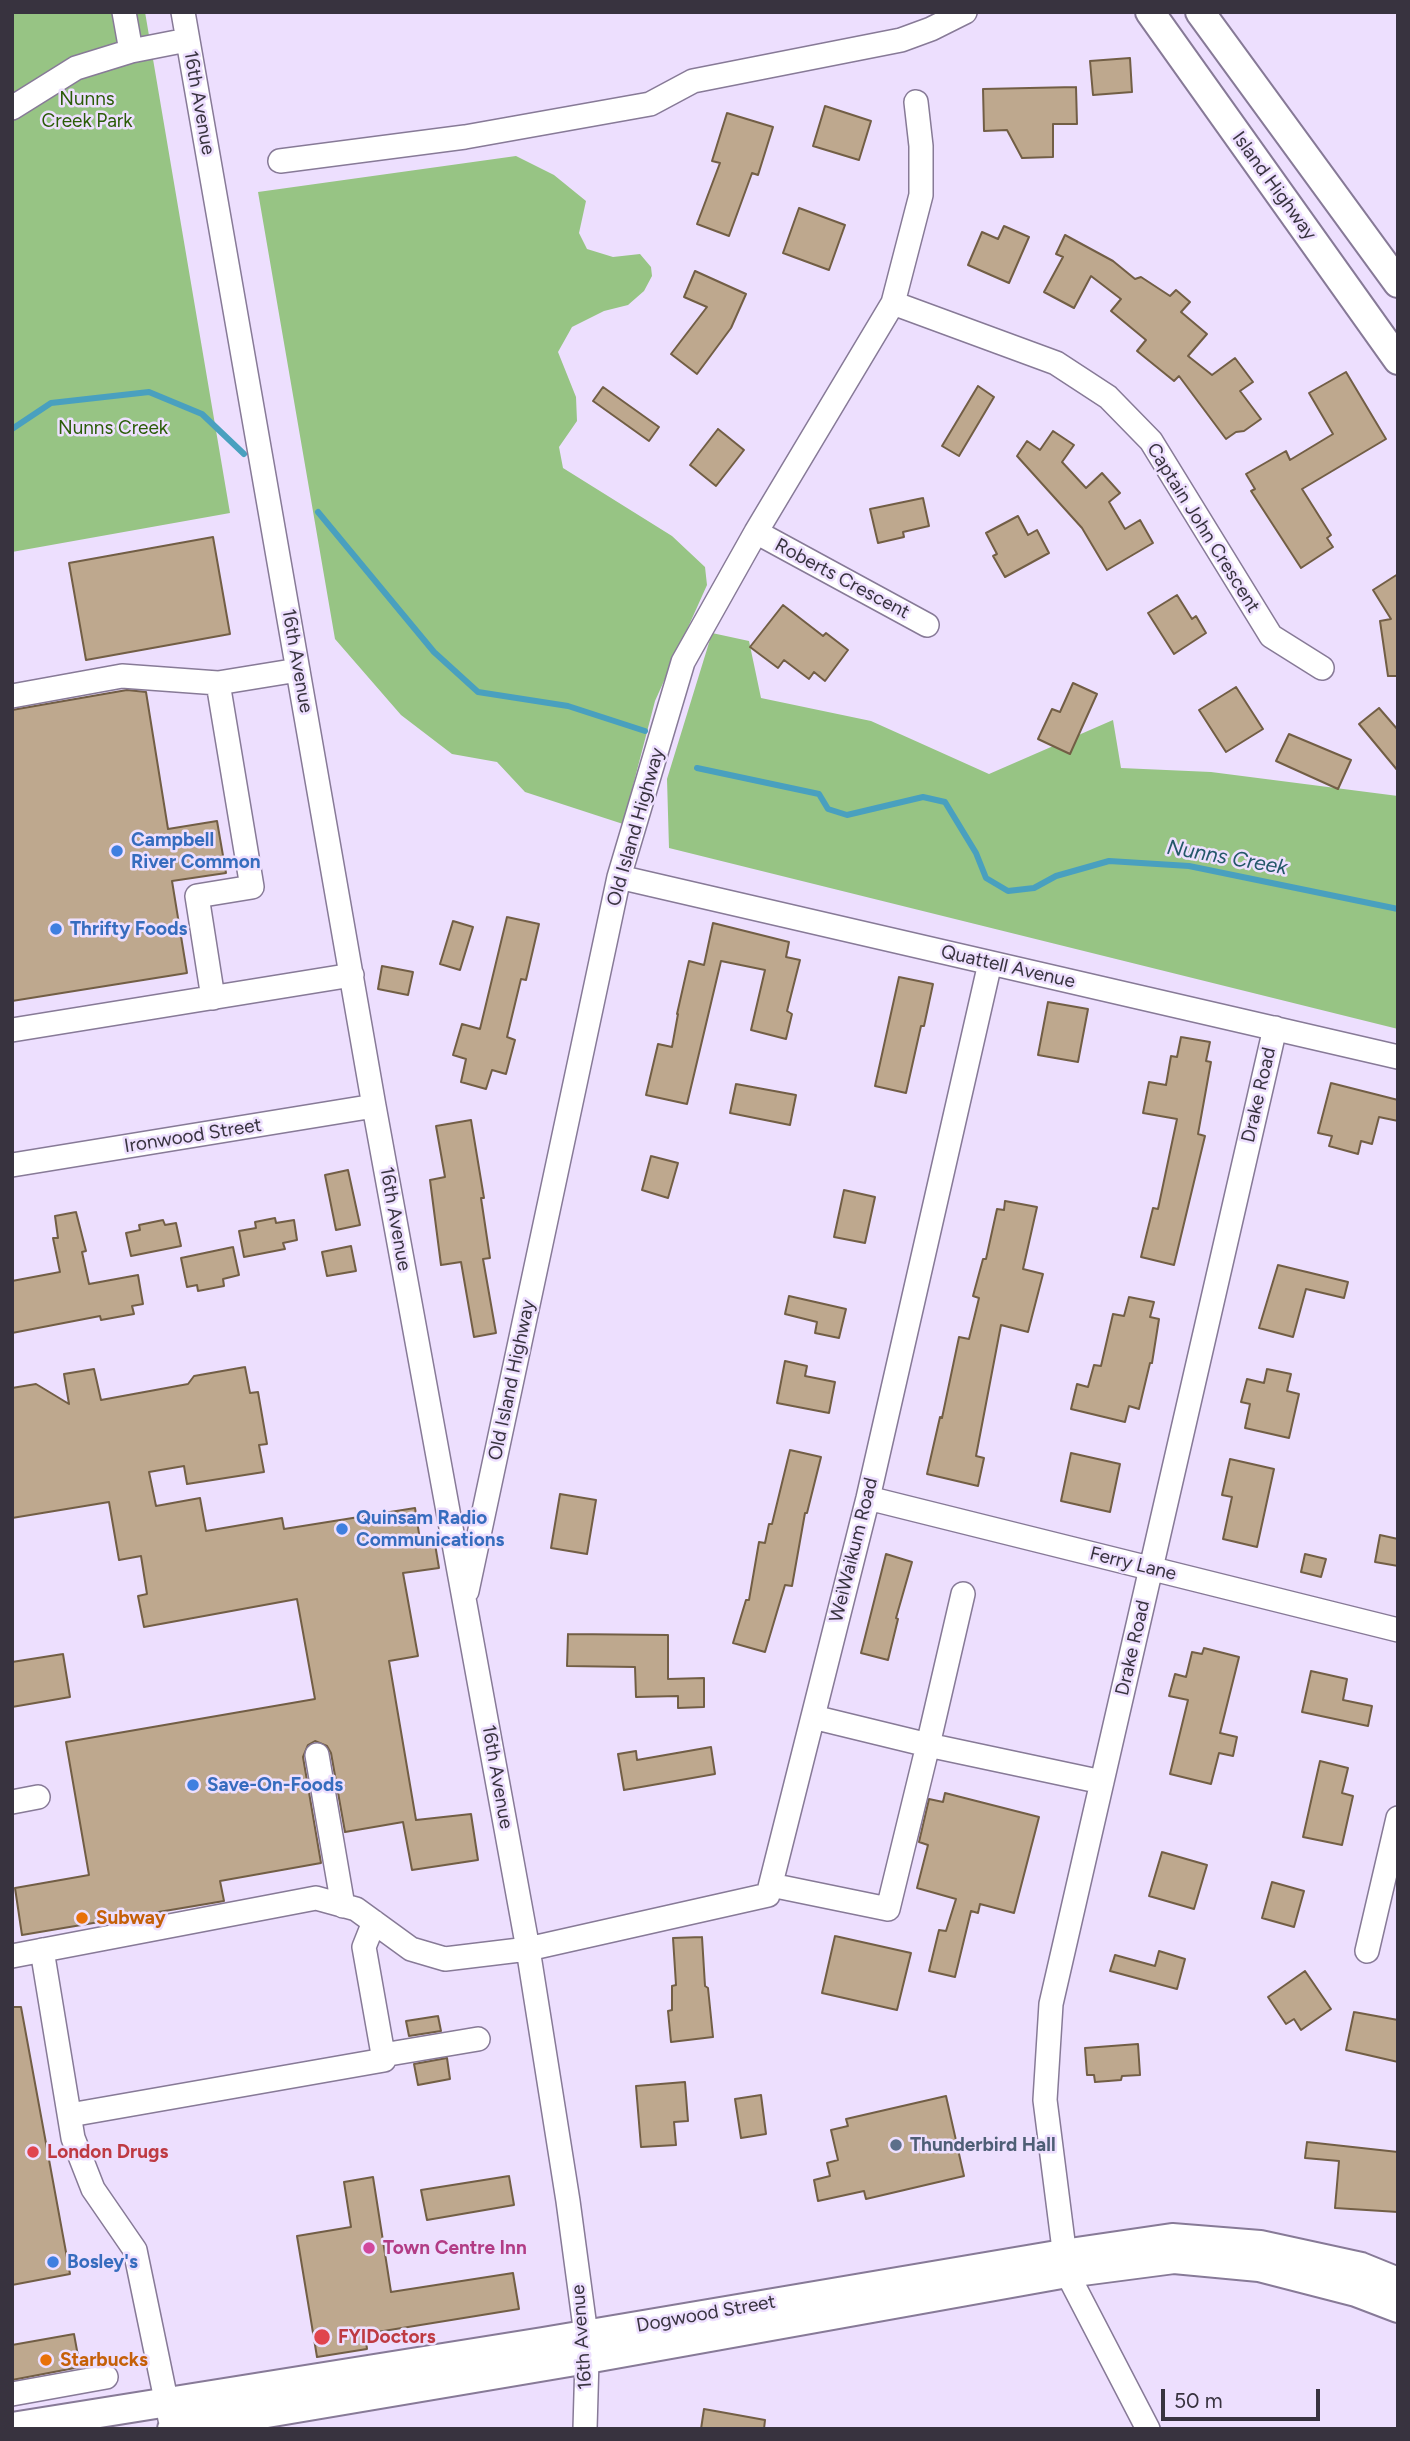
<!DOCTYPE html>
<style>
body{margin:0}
#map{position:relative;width:1410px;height:2441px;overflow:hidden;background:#eddffe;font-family:Figtree,sans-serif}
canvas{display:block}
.frame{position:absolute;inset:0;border:14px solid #38333f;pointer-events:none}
.scale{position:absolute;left:1161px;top:2389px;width:159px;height:32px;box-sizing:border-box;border:4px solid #38333f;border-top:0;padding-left:9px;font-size:21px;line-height:24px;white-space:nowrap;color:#38333f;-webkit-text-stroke:5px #eddffe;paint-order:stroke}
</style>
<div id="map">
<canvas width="1410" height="2441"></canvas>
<div class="frame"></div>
<div class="scale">50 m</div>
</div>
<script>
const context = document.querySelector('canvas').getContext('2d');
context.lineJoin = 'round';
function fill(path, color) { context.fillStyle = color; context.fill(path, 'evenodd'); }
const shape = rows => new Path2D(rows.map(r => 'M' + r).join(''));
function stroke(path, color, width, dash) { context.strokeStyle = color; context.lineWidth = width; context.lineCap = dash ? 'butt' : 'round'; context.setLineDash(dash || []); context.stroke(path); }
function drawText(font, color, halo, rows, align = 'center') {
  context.font = font + ' Figtree,sans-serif'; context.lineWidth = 5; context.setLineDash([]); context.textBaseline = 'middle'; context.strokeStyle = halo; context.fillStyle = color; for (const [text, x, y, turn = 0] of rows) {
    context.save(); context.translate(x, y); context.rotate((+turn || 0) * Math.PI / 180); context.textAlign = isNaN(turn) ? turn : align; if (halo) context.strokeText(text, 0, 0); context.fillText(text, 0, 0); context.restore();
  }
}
const green = shape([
 [12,12,145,12,230,513,12,552],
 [516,156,554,175,586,201,579,233,587,249,613,257,640,254,651,267,652,276,644,291,628,305,604,311,572,327,558,352,576,397,577,421,559,447,563,468,672,536,705,567,707,585,655,701,623,824,525,792,497,762,452,754,401,715,335,639,258,192],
 [712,633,749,641,761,698,871,721,989,774,1113,720,1121,768,1211,772,1398,796,1398,1029,669,848,667,779]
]);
const stream = shape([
 [12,429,51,403,149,392,202,414,244,454],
 [318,512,434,652,478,692,568,706,645,731],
 [697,768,819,794,828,809,847,815,923,797,945,802,976,853,986,878,1008,891,1034,888,1056,876,1109,861,1189,866,1398,909]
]);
const building = shape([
 [1130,58,1132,92,1093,95,1090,61,1130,58],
 [1076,87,1077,124,1053,124,1053,157,1022,158,1007,130,984,131,983,89,1076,87],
 [825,106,871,121,859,160,813,146,825,106],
 [727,113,773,127,758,175,752,173,729,236,697,224,720,163,712,161,727,113],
 [799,208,845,225,829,270,783,253,799,208],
 [1004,226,1029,237,1009,283,968,265,982,232,998,239,1004,226],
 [1065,235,1113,261,1135,279,1141,277,1170,296,1176,290,1190,302,1181,312,1207,334,1188,356,1212,375,1235,358,1253,382,1240,391,1261,419,1244,431,1236,432,1226,439,1179,376,1174,381,1137,351,1146,340,1111,311,1121,299,1091,276,1074,308,1044,292,1063,257,1056,254,1065,235],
 [695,271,746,294,731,328,697,374,671,354,707,307,684,297,695,271],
 [1346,372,1386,439,1302,489,1331,535,1327,538,1333,547,1301,568,1251,491,1255,489,1246,474,1286,451,1290,460,1333,434,1309,393,1346,372],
 [978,386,994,397,959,456,942,446,978,386],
 [603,387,659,427,649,441,593,401,603,387],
 [718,429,744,450,716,486,690,465,718,429],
 [1053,431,1074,445,1062,462,1086,488,1102,473,1120,493,1109,502,1125,529,1140,520,1153,543,1107,570,1082,528,1017,456,1027,441,1040,450,1053,431],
 [923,498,929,526,903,532,904,537,878,543,870,509,923,498],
 [1018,516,1028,535,1037,530,1049,553,1005,577,993,556,997,554,986,533,1018,516],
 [213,537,230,634,86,660,69,563,213,537],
 [1398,574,1398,676,1388,676,1380,621,1391,619,1373,590,1398,574],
 [1177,595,1192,619,1196,616,1206,633,1174,654,1148,613,1177,595],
 [783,605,823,636,826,633,848,650,825,681,814,672,809,679,784,660,778,668,750,647,783,605],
 [1073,683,1097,694,1070,754,1038,739,1052,709,1060,712,1073,683],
 [1236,687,1263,729,1226,752,1199,710,1236,687],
 [127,690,146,692,168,829,217,821,226,873,172,881,187,973,12,1001,12,710,127,690],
 [1379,708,1398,730,1398,771,1359,724,1379,708],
 [1289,734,1351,760,1338,789,1276,761,1289,734],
 [507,917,539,924,526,980,521,979,507,1037,515,1040,506,1074,492,1070,486,1089,461,1082,466,1059,453,1055,462,1024,480,1029,507,917],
 [453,921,473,927,460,970,440,964,453,921],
 [713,923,789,942,786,957,800,960,787,1011,792,1014,786,1039,751,1030,765,970,721,961,687,1104,646,1095,658,1044,672,1047,678,1014,677,1014,689,961,704,965,713,923],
 [382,966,413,972,408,995,378,989,382,966],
 [899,977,933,984,924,1026,921,1026,906,1093,875,1086,899,977],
 [1048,1002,1088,1009,1078,1062,1038,1055,1048,1002],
 [1181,1037,1210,1042,1206,1061,1211,1062,1198,1134,1205,1136,1174,1265,1141,1257,1153,1208,1158,1209,1177,1119,1143,1113,1149,1082,1166,1085,1171,1056,1177,1057,1181,1037],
 [1331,1083,1398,1100,1398,1121,1379,1117,1372,1144,1361,1141,1358,1154,1329,1146,1332,1136,1318,1133,1331,1083],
 [736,1084,796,1095,790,1125,730,1113,736,1084],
 [471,1120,484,1198,481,1198,490,1258,483,1259,496,1333,474,1337,461,1262,441,1265,430,1180,445,1177,436,1126,471,1120],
 [651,1156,678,1163,668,1198,642,1190,651,1156],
 [348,1170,360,1225,336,1230,325,1175,348,1170],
 [844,1190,875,1197,865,1243,834,1237,844,1190],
 [1005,1201,1037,1207,1023,1269,1043,1274,1028,1332,1001,1325,976,1456,984,1458,978,1486,927,1474,940,1417,942,1418,959,1337,969,1339,979,1298,973,1296,983,1259,986,1259,997,1209,1004,1210,1005,1201],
 [76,1212,86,1251,82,1252,89,1284,138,1275,143,1304,132,1306,134,1314,101,1320,100,1316,12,1333,12,1281,60,1272,53,1238,58,1238,55,1216,76,1212],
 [275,1218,276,1223,294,1220,297,1240,283,1243,285,1249,244,1257,239,1231,256,1228,255,1222,275,1218],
 [163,1220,165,1225,176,1223,181,1246,131,1256,126,1233,140,1230,139,1225,163,1220],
 [351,1246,356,1271,327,1276,322,1252,351,1246],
 [233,1247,239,1275,223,1279,224,1286,198,1291,197,1285,187,1287,181,1258,233,1247],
 [1278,1265,1348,1282,1344,1298,1306,1289,1293,1337,1259,1328,1278,1265],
 [789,1296,846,1309,839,1338,815,1333,817,1322,785,1314,789,1296],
 [1129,1297,1154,1302,1150,1317,1159,1319,1152,1363,1150,1363,1139,1409,1129,1406,1125,1422,1071,1409,1077,1384,1088,1387,1094,1365,1101,1366,1113,1314,1124,1316,1129,1297],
 [785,1361,807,1366,805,1376,835,1382,829,1413,777,1403,785,1361],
 [245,1367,250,1393,258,1392,267,1444,259,1445,264,1472,187,1484,184,1466,149,1472,156,1506,200,1498,206,1531,282,1518,284,1529,415,1508,420,1540,434,1538,439,1568,403,1573,418,1656,389,1661,416,1820,471,1814,478,1860,412,1870,403,1822,345,1832,331,1753,327,1746,315,1741,308,1745,303,1757,321,1863,220,1881,224,1901,22,1935,15,1888,89,1875,66,1742,315,1699,297,1599,144,1627,138,1596,147,1594,141,1556,119,1560,109,1502,12,1518,12,1388,36,1384,69,1404,64,1374,94,1369,101,1400,188,1384,194,1376,245,1367],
 [1267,1369,1291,1374,1287,1391,1299,1394,1289,1438,1245,1428,1250,1404,1241,1402,1247,1379,1264,1383,1267,1369],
 [790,1450,821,1457,807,1513,805,1513,792,1586,785,1585,765,1652,733,1643,746,1600,749,1600,759,1542,765,1543,769,1524,772,1524,790,1450],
 [1071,1453,1120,1464,1110,1512,1061,1501,1071,1453],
 [1230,1459,1274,1469,1257,1547,1223,1539,1232,1497,1222,1495,1230,1459],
 [560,1494,596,1500,587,1554,551,1548,560,1494],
 [1380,1535,1398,1539,1398,1566,1375,1562,1380,1535],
 [886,1554,912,1562,896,1618,898,1619,888,1660,861,1653,886,1554],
 [1305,1554,1326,1559,1321,1577,1301,1572,1305,1554],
 [568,1634,668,1635,668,1679,704,1678,704,1707,678,1708,678,1696,636,1697,635,1667,567,1666,568,1634],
 [1204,1648,1239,1657,1220,1733,1237,1737,1233,1756,1219,1753,1211,1784,1170,1774,1188,1700,1169,1696,1175,1674,1186,1677,1192,1652,1202,1654,1204,1648],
 [63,1654,70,1697,12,1707,12,1662,63,1654],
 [1311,1671,1347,1679,1343,1700,1372,1706,1368,1726,1302,1712,1311,1671],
 [711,1747,715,1774,624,1790,618,1754,636,1751,637,1760,711,1747],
 [1320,1761,1348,1768,1342,1793,1353,1796,1342,1845,1303,1837,1320,1761],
 [945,1793,1039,1817,1014,1913,980,1904,978,1913,971,1911,955,1977,929,1971,939,1930,946,1931,956,1899,917,1888,928,1845,919,1842,929,1799,943,1802,945,1793],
 [1162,1852,1207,1865,1194,1909,1149,1896,1162,1852],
 [1272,1882,1304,1891,1294,1927,1262,1918,1272,1882],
 [835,1936,911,1953,897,2010,822,1993,835,1936],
 [702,1937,705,1986,708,1988,713,2037,671,2042,668,2011,672,2010,672,1986,676,1985,673,1938,702,1937],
 [1159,1951,1185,1959,1177,1989,1110,1971,1115,1955,1155,1966,1159,1951],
 [1305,1971,1331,2009,1301,2030,1294,2019,1286,2024,1268,1997,1305,1971],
 [12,2007,21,2007,70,2274,12,2285,12,2007],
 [1354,2012,1398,2020,1398,2062,1346,2050,1354,2012],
 [438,2016,441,2031,409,2036,406,2021,438,2016],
 [1138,2044,1140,2075,1122,2076,1121,2080,1095,2082,1094,2075,1087,2075,1085,2048,1138,2044],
 [447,2058,450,2079,418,2085,414,2064,447,2058],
 [685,2082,688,2121,674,2122,676,2145,641,2147,636,2086,685,2082],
 [761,2095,766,2134,741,2138,735,2099,761,2095],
 [946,2096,964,2176,866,2199,864,2191,818,2201,814,2180,830,2176,827,2163,838,2160,831,2130,848,2126,846,2119,946,2096],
 [1307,2142,1398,2152,1398,2212,1335,2208,1339,2161,1305,2158,1307,2142],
 [509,2176,514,2205,427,2220,421,2190,509,2176],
 [373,2177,391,2292,513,2273,519,2309,365,2334,367,2349,317,2357,297,2236,351,2227,344,2182,373,2177],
 [74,2334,80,2367,12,2380,12,2345,74,2334],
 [704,2409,765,2420,764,2429,701,2429,704,2409]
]);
const minor = shape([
 [124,12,131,51],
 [183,12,374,1106,528,1949,568,2201,586,2335,587,2359,585,2429],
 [12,108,76,68,131,51,187,40],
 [280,161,465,137,650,104,693,81,901,40,931,29,965,12],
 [893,303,1056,363,1108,397,1151,441,1271,636,1322,668],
 [756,532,927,625],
 [12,696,122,676,218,683],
 [619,877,1398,1057],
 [213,998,197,896,252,887,218,683,298,670],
 [12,1030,352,975],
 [12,1165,374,1106],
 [868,1498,1398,1630],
 [467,1591,619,877,683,662,756,532,893,303,921,195,921,146,916,102],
 [963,1594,928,1745,1102,1782],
 [317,1755,343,1906],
 [12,1802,38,1797],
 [771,1885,888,1909,928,1745,813,1717],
 [42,1950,73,2138,93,2189,135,2250,170,2419],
 [1367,1951,1398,1818],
 [12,1956,316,1898,356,1909,411,1949,445,1959,528,1949,768,1895,868,1498,990,963],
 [383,2055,478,2039],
 [70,2115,384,2060,364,1947,374,1922],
 [12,2394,106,2377],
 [1148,2429,1067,2273,1045,2100,1051,2004,1275,1028]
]);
const major = shape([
 [1150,12,1398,360],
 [1200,12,1398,283],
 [12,2427,543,2342,1063,2254,1172,2238,1260,2245,1361,2267,1398,2282],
 [172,2429,587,2359,1067,2273,1174,2259,1259,2267,1356,2292,1398,2308]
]);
const markers = [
 [117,851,7,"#3f7fe0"],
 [56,929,7,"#3f7fe0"],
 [342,1529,7,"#3f7fe0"],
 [193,1785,7,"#3f7fe0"],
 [82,1918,7,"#e8710a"],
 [896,2145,7,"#5c6f8a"],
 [33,2152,7,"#e0444e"],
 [369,2248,7,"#d1479c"],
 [53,2262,7,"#3f7fe0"],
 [322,2337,9,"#e0444e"],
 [46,2360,7,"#e8710a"]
];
const parkNames = [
 ["Nunns",87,99],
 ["Creek Park",87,121],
 ["Nunns Creek",113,428]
];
const streetNames = [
 ["16th Avenue",199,103,80],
 ["Island Highway",1274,186,54],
 ["Captain John Crescent",1203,528,58],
 ["Roberts Crescent",842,579,28],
 ["16th Avenue",297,661,80],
 ["Old Island Highway",636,827,-74],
 ["Quattell Avenue",1008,967,13],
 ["Drake Road",1259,1095,-77],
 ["Ironwood Street",193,1136,-9],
 ["16th Avenue",395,1219,80],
 ["Old Island Highway",512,1380,-78],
 ["WeiWaikum Road",854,1550,-76],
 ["Ferry Lane",1133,1564,14],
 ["Drake Road",1133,1648,-77],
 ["16th Avenue",497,1777,80],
 ["Dogwood Street",706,2314,-10],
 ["16th Avenue",582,2337,-94]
];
const shopNames = [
 ["Campbell",131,840],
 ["River Common",131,862],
 ["Thrifty Foods",70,929],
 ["Quinsam Radio",356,1518],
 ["Communications",356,1540],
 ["Save-On-Foods",207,1785],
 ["Bosley's",67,2262]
];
const foodNames = [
 ["Subway",96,1918],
 ["Starbucks",60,2360]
];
const serviceNames = [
 ["Thunderbird Hall",910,2145]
];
const healthNames = [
 ["London Drugs",47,2152],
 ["FYIDoctors",338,2337]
];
const hotelNames = [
 ["Town Centre Inn",383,2248]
];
const waterNames = [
 ["Nunns Creek",1227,858,10]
];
fill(green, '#97c484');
stroke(stream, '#49a0bf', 6);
fill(building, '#bea88e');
stroke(building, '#725e45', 2);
stroke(minor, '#877a97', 26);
stroke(major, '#877a97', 32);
stroke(minor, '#fff', 23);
stroke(major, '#fff', 28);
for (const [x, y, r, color] of markers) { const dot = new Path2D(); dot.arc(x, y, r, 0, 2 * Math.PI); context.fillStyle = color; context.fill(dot); stroke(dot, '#eddffe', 2.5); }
drawText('19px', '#2a5c07', '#eddffe', parkNames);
drawText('19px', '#38333f', '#eddffe', streetNames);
drawText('bold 19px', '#366cbe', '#eddffe', shopNames, 'left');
drawText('bold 19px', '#c56008', '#eddffe', foodNames, 'left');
drawText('bold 19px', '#4e5e75', '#eddffe', serviceNames, 'left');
drawText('bold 19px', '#be3a42', '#eddffe', healthNames, 'left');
drawText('bold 19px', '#b23c85', '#eddffe', hotelNames, 'left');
drawText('italic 21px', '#245869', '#eddffe', waterNames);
</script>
